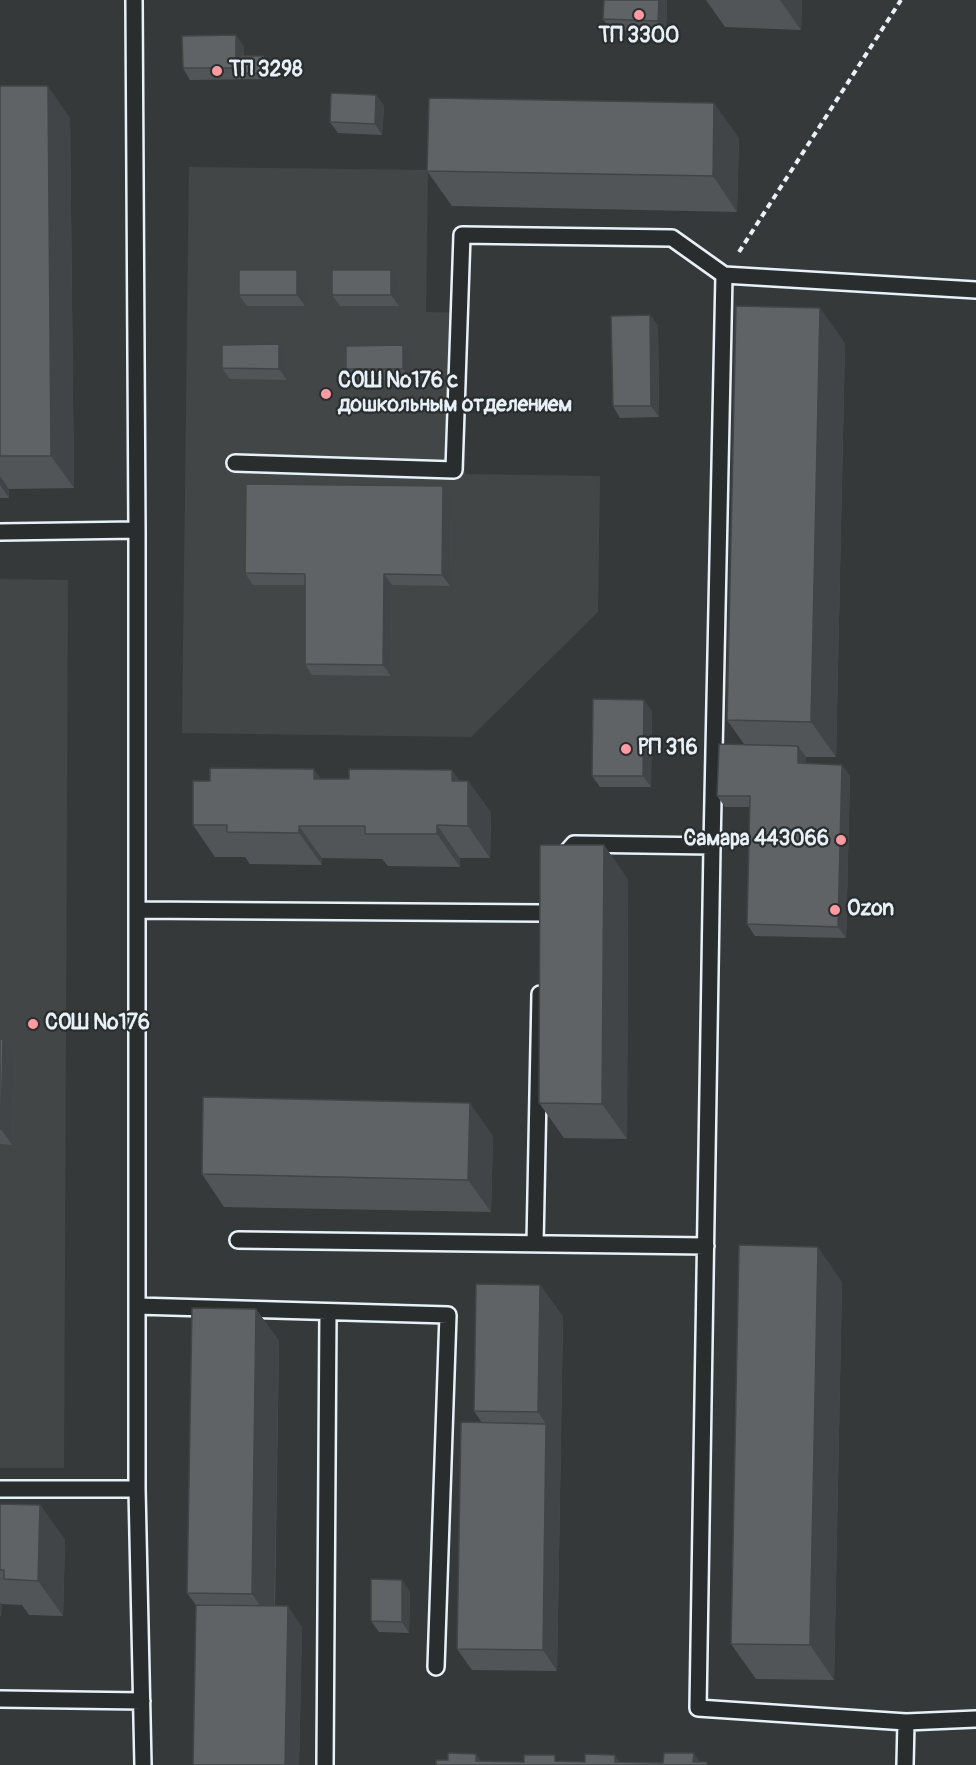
<!DOCTYPE html>
<meta charset="utf-8">
<style>
body{margin:0}
canvas{display:block;background:#35393a}
</style>
<canvas width="976" height="1765"></canvas>
<script>
const context = document.querySelector('canvas').getContext('2d');
context.lineJoin = 'round';
function fill(path, color) { context.fillStyle = color; context.fill(path, 'evenodd'); }
const shape = rows => new Path2D(rows.map(r => 'M' + r).join(''));
function stroke(path, color, width, dash) { context.strokeStyle = color; context.lineWidth = width; context.lineCap = dash ? 'butt' : 'round'; context.setLineDash(dash || []); context.stroke(path); }
function drawText(font, color, halo, rows, align = 'center') {
  context.font = font + ' Pangolin,sans-serif'; context.lineWidth = 4.5; context.setLineDash([]); context.textBaseline = 'middle'; context.strokeStyle = halo; context.fillStyle = color; for (const [text, x, y, turn = 0] of rows) {
    context.save(); context.translate(x, y); context.rotate((+turn || 0) * Math.PI / 180); context.textAlign = isNaN(turn) ? turn : align; if (halo) context.strokeText(text, 0, 0); context.fillText(text, 0, 0); context.restore();
  }
}
const built = shape([
 [189,167,428,170,426,312,467,313,465,474,600,476,598,612,471,737,182,733],
 [0,579,68,580,64,1468,0,1468]
]);
const path = shape([
 [739,252,901,0]
]);
const service = shape([
 [134,0,137,530,137,1489,143,1765],
 [724,275,712,846,698,1708,906,1722,976,1719],
 [235,463,454,470,462,235,672,238,724,275,976,290],
 [0,532,137,530],
 [560,860,574,844,712,846],
 [137,910,541,913],
 [238,1240,706,1246],
 [535,1244,540,994],
 [137,1306,448,1315,436,1667],
 [0,1489,137,1489],
 [0,1699,142,1701],
 [325,1765,328,1312],
 [905,1765,906,1722]
]);
const wall = shape([
 [604,0,667,0,666,32,611,30,603,19],
 [706,0,802,0,801,30,725,27],
 [244,46,244,56,263,56,267,62,267,79,190,80,183,68],
 [0,86,70,118,74,488,9,489,9,498,0,498],
 [376,95,384,106,382,135,338,133,330,122],
 [739,138,737,212,452,206,427,171],
 [297,270,305,281,305,306,247,306,239,295],
 [391,270,399,281,399,306,340,306,332,295],
 [650,315,658,326,659,417,620,418,613,406],
 [845,343,836,757,806,757,806,764,850,776,846,938,755,936,747,924,750,807,725,807,717,796,744,744,727,720],
 [287,355,287,380,230,379,222,368],
 [411,357,411,380,354,380,346,369],
 [451,498,450,586,392,585,391,676,312,675,305,664,305,585,253,585,245,573],
 [652,711,651,787,600,787,592,776],
 [321,779,468,781,491,813,490,858,460,858,460,867,388,866,382,859,322,858,322,865,250,864,245,857,215,857,193,825],
 [604,845,628,880,627,1139,564,1138,539,1103],
 [0,1039,15,1055,12,1145,0,1144],
 [493,1136,491,1212,224,1207,202,1174],
 [842,1282,834,1680,756,1679,731,1644],
 [540,1285,563,1317,557,1671,472,1670,457,1649,482,1423,474,1411],
 [256,1309,279,1341,275,1606,302,1627,299,1765,193,1765,196,1605,187,1593],
 [0,1504,40,1505,65,1540,63,1616,29,1615,22,1605,2,1604,1,1616,0,1616],
 [410,1591,409,1633,379,1632,371,1621]
]);
const shadedWall = shape([
 [659,0,667,0,666,32,658,21],
 [780,0,802,0,801,30],
 [236,35,244,46,244,73,240,73,236,68],
 [263,56,267,62,267,79,263,74],
 [48,86,70,118,74,488,51,456],
 [376,95,384,106,382,135,375,124],
 [714,103,739,138,737,212,713,176],
 [297,270,305,281,305,306,297,295],
 [391,270,399,281,399,306,391,295],
 [820,308,845,343,836,757,811,722],
 [650,315,658,326,659,417,651,406],
 [279,344,287,355,287,380,279,369],
 [403,345,411,357,411,380,403,369],
 [0,476,9,489,9,498,0,485],
 [443,486,451,498,450,586,442,575],
 [384,574,392,585,391,676,383,665],
 [644,700,652,711,651,787,643,776],
 [798,746,806,757,806,775,798,763],
 [842,765,850,776,846,938,838,927],
 [314,769,337,802,314,779],
 [452,770,468,792,468,781,491,813,490,858,468,826,452,781],
 [437,825,460,858,460,867,437,834],
 [299,826,322,858,322,865,299,833],
 [604,845,628,880,627,1139,602,1104],
 [3,1039,15,1055,12,1145,1,1129],
 [470,1103,493,1136,491,1212,468,1180],
 [818,1247,842,1282,834,1680,810,1645],
 [540,1285,563,1317,557,1671,543,1650,546,1424,538,1412],
 [256,1309,279,1341,274,1626,252,1594],
 [40,1505,65,1540,63,1616,38,1581],
 [402,1580,410,1591,409,1633,402,1622],
 [0,1602,2,1604,1,1616,0,1614],
 [288,1606,302,1627,299,1765,285,1765],
 [694,1753,702,1765,693,1762],
 [476,1754,484,1765,476,1761],
 [615,1755,622,1765,615,1762]
]);
const building = shape([
 [604,0,659,0,658,21,603,19,604,0],
 [236,35,236,68,183,68,182,36,236,35],
 [240,56,263,56,263,74,240,73,240,56],
 [0,86,48,86,51,456,0,456,0,86],
 [331,93,376,95,375,124,330,122,331,93],
 [429,98,714,103,713,176,427,171,429,98],
 [239,270,297,270,297,295,239,295,239,270],
 [332,270,391,270,391,295,332,295,332,270],
 [736,306,820,308,811,722,727,720,736,306],
 [650,315,651,406,613,406,611,316,650,315],
 [279,344,279,369,222,368,222,345,279,344],
 [403,345,403,369,346,369,346,346,403,345],
 [246,484,443,486,442,575,384,574,383,665,305,664,305,574,245,573,246,484],
 [593,699,644,700,643,776,592,776,593,699],
 [719,744,798,746,798,763,842,765,838,927,747,924,750,796,717,796,719,744],
 [210,768,314,769,314,779,349,779,349,769,452,770,452,781,468,781,468,826,437,825,437,834,365,834,365,826,299,826,299,833,227,832,227,825,193,825,193,781,210,781,210,768],
 [540,845,604,845,602,1104,539,1103,540,845],
 [0,1039,3,1039,1,1129,0,1129,0,1039],
 [203,1097,470,1103,468,1180,202,1174,203,1097],
 [739,1245,818,1247,810,1645,731,1644,739,1245],
 [476,1284,540,1285,538,1412,474,1411,476,1284],
 [192,1308,256,1309,252,1594,187,1593,192,1308],
 [461,1422,546,1424,543,1650,457,1649,461,1422],
 [0,1504,40,1505,38,1581,4,1579,4,1570,0,1570,0,1504],
 [371,1579,402,1580,402,1622,371,1621,371,1579],
 [196,1605,288,1606,285,1765,193,1765,196,1605],
 [448,1753,476,1754,476,1761,524,1762,524,1755,555,1755,555,1761,585,1762,585,1754,615,1755,615,1762,663,1763,664,1753,694,1753,693,1762,707,1762,707,1765,436,1765,436,1760,448,1760,448,1753]
]);
const markers = [
 [639,15,6,"#ff9aa2"],
 [217,71,6,"#ff9aa2"],
 [326,394,6,"#ff9aa2"],
 [626,749,6,"#ff9aa2"],
 [841,840,6,"#ff9aa2"],
 [835,910,6,"#ff9aa2"],
 [33,1024,6,"#ff9aa2"]
];
const poiNames = [
 ["ТП 3300",639,37,"center"],
 ["ТП 3298",229,71],
 ["СОШ №176 с",338,382],
 ["дошкольным отделением",338,406],
 ["РП 316",638,749],
 ["Самара 443066",829,840,"right"],
 ["Ozon",847,910],
 ["СОШ №176",45,1024]
];
fill(built, '#424647');
stroke(service, '#e8f1f8', 20);
stroke(path, '#e8f1f8', 4, [6, 4.5]);
stroke(service, '#2a2d2e', 15);
fill(wall, '#525557');
fill(shadedWall, '#424547');
fill(building, '#5f6365');
stroke(building, '#424547', 1.5);
for (const [x, y, r, color] of markers) { const dot = new Path2D(); dot.arc(x, y, r, 0, 2 * Math.PI); context.fillStyle = color; context.fill(dot); stroke(dot, '#2a2d2e', 2); }
drawText('bold 21px', '#e8f1f8', '#2a2d2e', poiNames, 'left');
</script>
